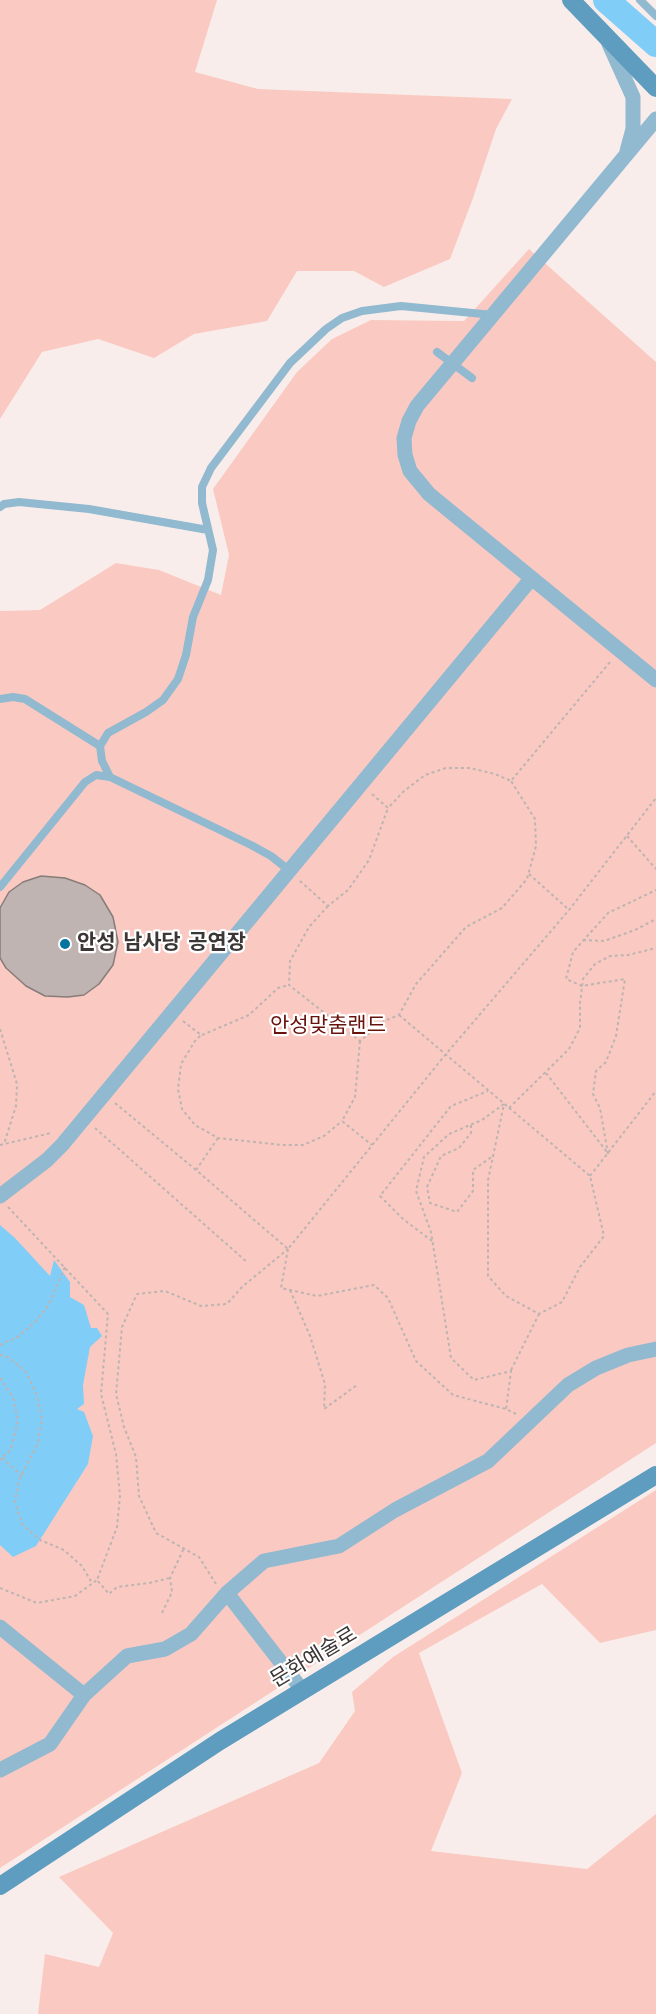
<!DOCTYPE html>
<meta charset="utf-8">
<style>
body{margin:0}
canvas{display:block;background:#f9edeb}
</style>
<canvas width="656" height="2014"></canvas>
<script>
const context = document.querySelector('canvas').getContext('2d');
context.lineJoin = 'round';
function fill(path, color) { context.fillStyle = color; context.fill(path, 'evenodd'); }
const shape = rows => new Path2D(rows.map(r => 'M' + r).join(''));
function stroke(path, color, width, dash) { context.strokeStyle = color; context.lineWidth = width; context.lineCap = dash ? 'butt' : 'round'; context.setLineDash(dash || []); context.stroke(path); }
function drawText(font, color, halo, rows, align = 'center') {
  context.font = font + ' "DejaVu Sans","Noto Sans KR",sans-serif'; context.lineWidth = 4.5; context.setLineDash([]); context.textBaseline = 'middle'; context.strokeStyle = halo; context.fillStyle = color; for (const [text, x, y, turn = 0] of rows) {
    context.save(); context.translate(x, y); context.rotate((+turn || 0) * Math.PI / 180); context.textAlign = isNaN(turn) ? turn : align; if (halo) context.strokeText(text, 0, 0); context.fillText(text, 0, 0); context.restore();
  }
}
const green = shape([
 [0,0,217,0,195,72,258,89,512,99,496,129,473,198,450,259,384,287,354,271,297,271,267,321,194,334,154,358,98,339,42,352,0,419],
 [529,249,656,362,656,1443,0,1868,0,611,40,610,116,563,159,570,221,595,229,555,213,489,297,372,332,339,371,320,464,321],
 [656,1490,656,1630,600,1643,542,1584,419,1653,462,1773,431,1851,587,1869,656,1814,656,2014,38,2014,45,1954,99,1967,113,1933,59,1877,319,1763,355,1711,352,1692,393,1657]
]);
const water = shape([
 [0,1225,15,1238,50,1276,54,1260,70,1282,70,1297,84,1305,91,1328,97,1328,102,1336,90,1347,83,1385,84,1404,77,1409,84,1412,93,1436,88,1464,36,1546,13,1557,0,1545]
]);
const river = shape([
 [606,0,656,44]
]);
const building = shape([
 [41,876,65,878,85,885,100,895,113,917,118,942,113,965,99,984,84,995,68,997,45,996,26,986,6,968,0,958,0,908,9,892,23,882,41,876]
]);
const path = shape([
 [372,794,388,808,404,791,425,775,446,768,470,768,495,774,511,781,610,662],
 [627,836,656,869],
 [529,874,569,910],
 [300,881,328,906,348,890,369,860,388,808],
 [328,906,309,927,290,961,289,985,360,1041,384,1021,399,1015,416,984,466,927,502,908,527,879,536,846,535,819,511,781],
 [583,940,604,941,635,930,656,919],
 [399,1015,590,1176,604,1236,580,1267,562,1302,539,1314,506,1296,488,1276,488,1180,504,1104],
 [183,1021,201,1035,195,1041,181,1064,178,1089,182,1109,195,1125,218,1138,282,1145,303,1145,324,1136,342,1121],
 [0,1029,17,1084,16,1106,4,1144],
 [202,1035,249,1015,278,988,289,985],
 [360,1041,355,1097,342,1121,372,1145],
 [546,1073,607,1152],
 [115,1103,196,1170],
 [504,1104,482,1120,449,1134,424,1157,416,1191,431,1232,451,1358,474,1380,511,1371,506,1409],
 [509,1108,569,1049,580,1028,580,1003,583,979,595,964,610,956,628,955,656,948],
 [471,1125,471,1133,459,1148,441,1156,427,1187,430,1203,457,1212,473,1191,473,1170,493,1156],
 [95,1128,248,1263],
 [218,1138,196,1170,288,1249,446,1054,569,910,656,798],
 [0,1145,51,1133],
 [608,1154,600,1108,593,1094,596,1071,606,1062,616,1036,625,979,582,986,566,979,573,952,608,913,656,890],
 [590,1176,656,1091],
 [8,1207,108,1314,101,1394,116,1454,120,1496,117,1527,97,1580,109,1594,117,1587,149,1583,170,1578],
 [432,1241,403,1219,380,1196,451,1106,488,1091],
 [288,1249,281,1288,317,1296,374,1285,388,1298,416,1361,453,1395,506,1409,516,1414],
 [290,1290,310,1336,325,1384,324,1409,357,1385],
 [0,1345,19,1336,35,1322,48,1306,65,1267],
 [0,1355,8,1357,26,1372,36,1393,42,1418,38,1443,19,1480,15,1502,22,1524,40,1540,64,1550,82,1566,92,1583],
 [511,1370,539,1314],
 [0,1378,13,1397,18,1421,11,1449,0,1460],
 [2,1458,22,1476],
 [216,1584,199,1557,156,1533,139,1496,136,1457,124,1427,116,1394,122,1327,137,1294,165,1291,201,1306,227,1304,242,1287,288,1249],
 [0,1588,37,1603,75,1596,97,1580],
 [162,1613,172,1592,170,1578,184,1548]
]);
const lane = shape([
 [640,0,656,16],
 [437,352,472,378],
 [0,507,4,504,19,502,89,509,208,530],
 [0,699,13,697,25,699,100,746],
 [110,777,102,761,100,746,108,733,146,712,163,700,178,679,186,655,193,617,208,580,213,550,202,503,202,487,211,468,290,363,326,329,342,318,362,311,401,306,493,315],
 [0,887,85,782,96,775,110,777,251,845,271,856,290,871]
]);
const street = shape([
 [609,44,633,97,633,129,627,151],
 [656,119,417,406,409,421,404,438,405,455,410,471,429,494,656,680],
 [0,1196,47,1160,62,1145,531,579],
 [227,1593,303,1691],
 [0,1627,84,1695],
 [0,1770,50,1744,84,1695,127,1656,165,1649,191,1634,227,1593,264,1561,339,1546,395,1510,488,1461,568,1385,596,1368,628,1355,656,1349]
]);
const secondary = shape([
 [571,0,656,88],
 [0,1886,220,1741,656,1475]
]);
const markers = [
 [65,944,6,"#04759f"]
];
const poiNames = [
 ["안성 남사당 공연장",77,944]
];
const parkNames = [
 ["안성맞춤랜드",328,1027]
];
const streetNames = [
 ["문화예술로",314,1658,-31]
];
fill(green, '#facac2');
fill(water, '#80cef8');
stroke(river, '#80cef8', 26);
fill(building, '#c0b4b2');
stroke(building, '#877c7a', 1.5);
stroke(path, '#bdb4b2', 2, [3, 3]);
stroke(lane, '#91b9d0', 8);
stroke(street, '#91b9d0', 15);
stroke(secondary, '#5e9dbf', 18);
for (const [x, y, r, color] of markers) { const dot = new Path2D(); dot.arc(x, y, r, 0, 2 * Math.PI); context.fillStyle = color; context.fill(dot); stroke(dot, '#fff', 2); }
drawText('bold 21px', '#3c3736', '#fff', poiNames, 'left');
drawText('21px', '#68120c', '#fff', parkNames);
drawText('21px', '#3c3736', '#fff', streetNames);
</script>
